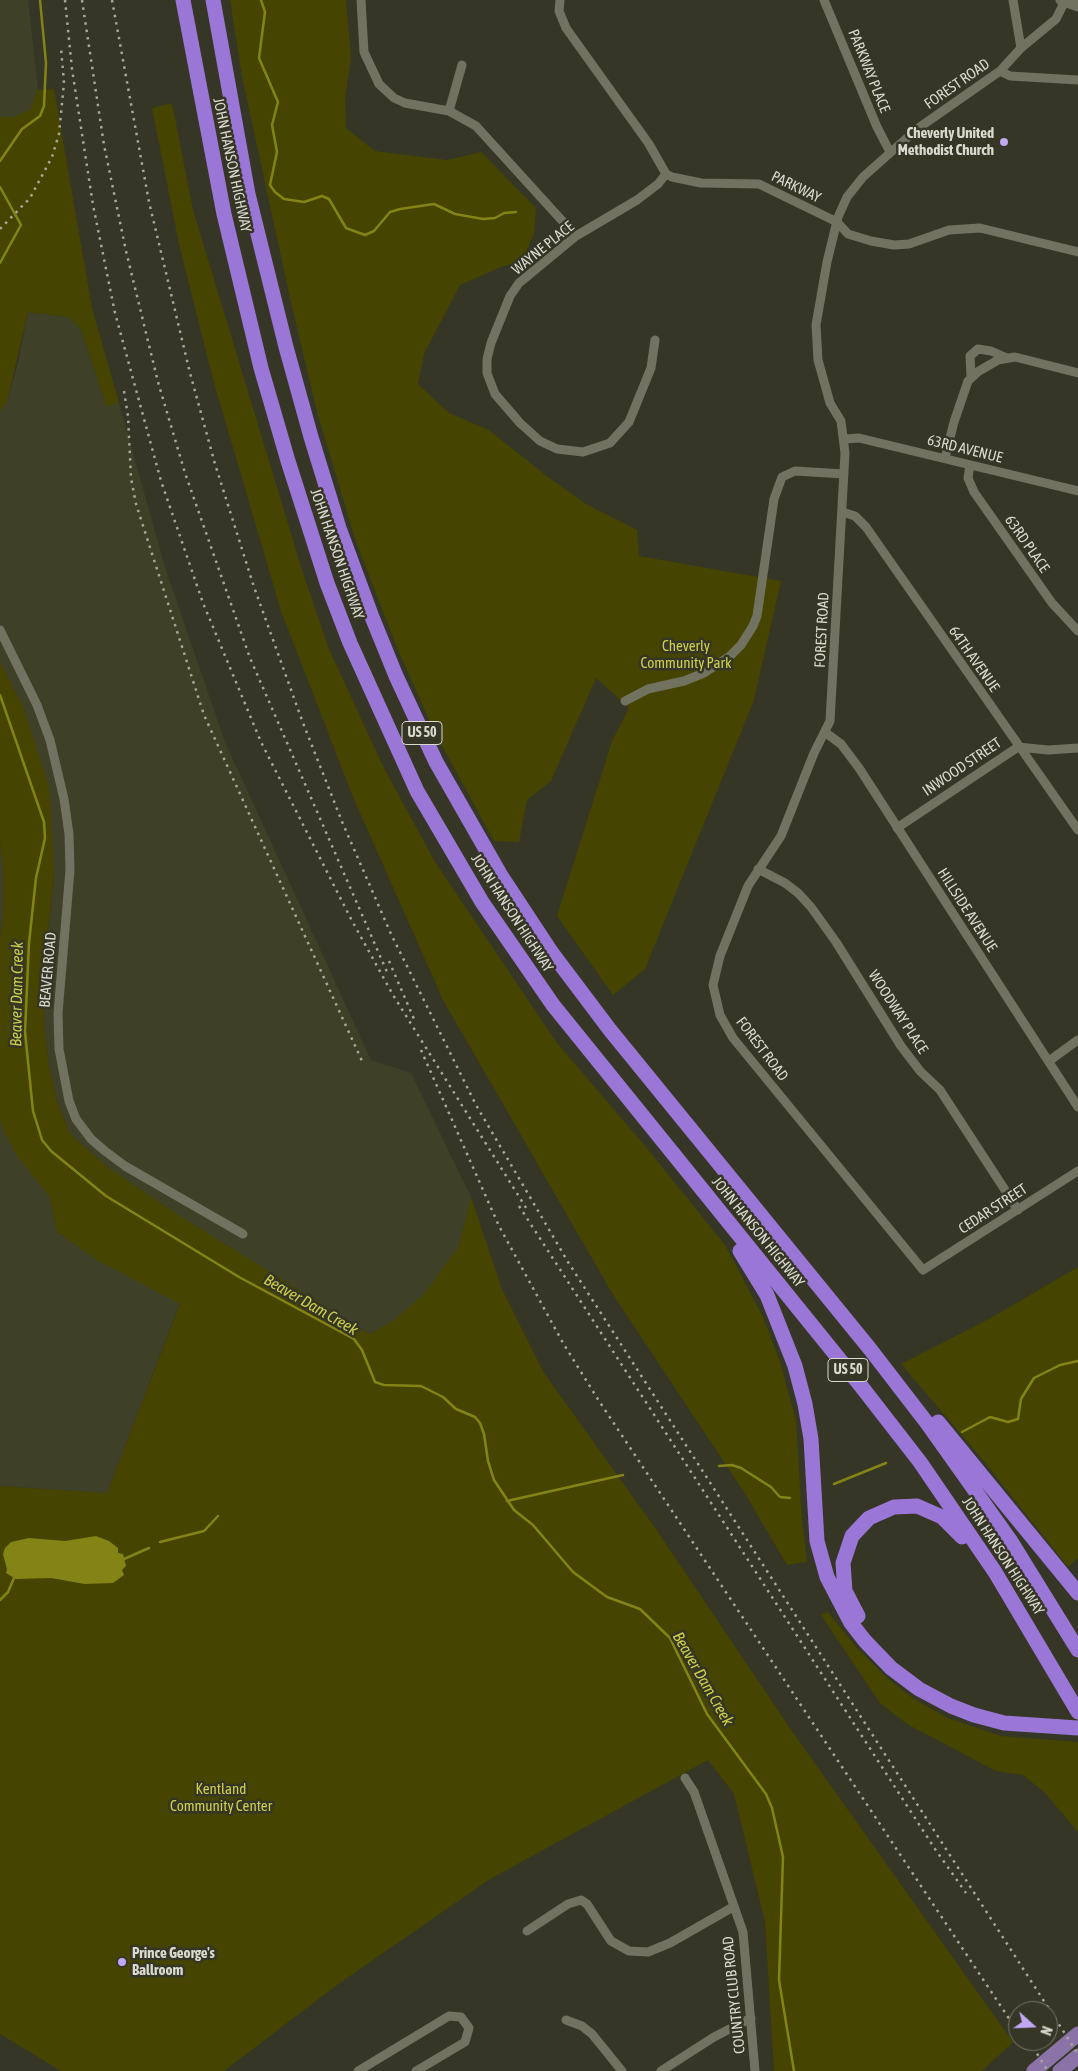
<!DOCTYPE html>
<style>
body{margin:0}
#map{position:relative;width:1078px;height:2071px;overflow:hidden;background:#353625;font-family:"Asap Condensed",sans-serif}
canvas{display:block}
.north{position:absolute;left:1008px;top:2001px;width:50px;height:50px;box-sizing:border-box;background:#353625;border:1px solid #777769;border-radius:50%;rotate:110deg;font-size:14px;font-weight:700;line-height:20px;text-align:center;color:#d9d9cf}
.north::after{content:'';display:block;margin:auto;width:18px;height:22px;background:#c1a8f3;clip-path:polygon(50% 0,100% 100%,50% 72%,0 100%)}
</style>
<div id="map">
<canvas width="1078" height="2071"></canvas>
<div class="north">N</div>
</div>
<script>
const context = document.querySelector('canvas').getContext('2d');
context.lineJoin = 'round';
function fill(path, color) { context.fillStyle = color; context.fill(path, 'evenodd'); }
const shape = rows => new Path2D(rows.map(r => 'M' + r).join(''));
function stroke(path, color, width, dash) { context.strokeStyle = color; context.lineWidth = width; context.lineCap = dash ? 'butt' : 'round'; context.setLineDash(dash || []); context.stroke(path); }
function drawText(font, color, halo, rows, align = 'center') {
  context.font = font + ' "Asap Condensed",sans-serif'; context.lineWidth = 5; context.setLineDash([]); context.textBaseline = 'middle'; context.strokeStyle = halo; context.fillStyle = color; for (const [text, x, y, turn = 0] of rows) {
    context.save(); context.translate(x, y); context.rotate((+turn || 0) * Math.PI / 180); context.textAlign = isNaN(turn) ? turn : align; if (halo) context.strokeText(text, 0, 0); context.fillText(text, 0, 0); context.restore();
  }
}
const built = shape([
 [0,0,28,0,38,90,31,110,14,117,0,117],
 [28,312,69,317,81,329,107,407,119,403,165,567,225,742,371,1060,411,1073,471,1197,459,1246,424,1294,394,1320,370,1334,183,1218,110,1169,70,1134,57,1102,49,1067,44,1024,43,979,54,878,23,707,0,662,0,411,7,402,18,363],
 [0,842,4,876,3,918,0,939],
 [0,1117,17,1156,50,1197,57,1232,97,1260,180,1303,107,1493,0,1486]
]);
const green = shape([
 [230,0,346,0,351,58,345,99,346,128,375,151,447,160,481,152,536,208,534,233,522,261,501,267,460,285,424,354,418,384,449,413,489,430,548,477,586,504,637,530,639,556,781,581,754,700,645,969,613,995,557,916,612,741,629,708,596,678,551,781,527,800,519,842,494,841,434,731,396,645,355,539,317,412,292,307,242,77],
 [54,89,92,308,119,403,107,407,81,329,69,317,28,312,7,402,0,411,0,117,14,117,30,110,38,90],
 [172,103,193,210,303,573,329,649,383,766,435,862,557,1043,646,1147,725,1245,763,1317,780,1362,796,1420,802,1519,807,1562,787,1565,744,1492,612,1293,443,1000,353,797,281,611,214,383,179,244,152,108],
 [0,662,23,707,49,787,54,874,43,979,44,1024,49,1067,57,1102,70,1134,110,1169,183,1218,370,1334,394,1320,424,1294,459,1246,471,1197,502,1289,544,1373,651,1522,794,1734,1013,2042,982,2071,774,2071,765,1922,734,1794,708,1760,490,1879,337,1985,224,2071,61,2071,0,2034,0,1486,107,1493,180,1304,97,1260,57,1232,50,1197,17,1156,2,1127,0,1117,0,939,3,918,4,876,0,842],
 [1078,1267,1078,1558,1068,1567,979,1455,901,1364,989,1319],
 [828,1612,856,1647,887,1678,914,1699,948,1718,1001,1736,1078,1742,1078,1832,1044,1792,1023,1775,996,1771,907,1724,880,1703,821,1615]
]);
const water = shape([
 [96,1536,109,1541,118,1548,118,1553,123,1554,126,1566,122,1570,124,1575,113,1583,85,1584,51,1578,16,1579,6,1573,7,1569,3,1554,5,1548,11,1542,29,1538,65,1541]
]);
const stream = shape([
 [261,0,265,12,259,58,278,102,272,125,277,152,270,185,275,192,284,199,304,202,322,196,329,199,346,228,365,235,374,231,390,212,400,209,434,204,455,214,483,219,495,218,504,213,516,212],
 [0,161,22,129,40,116,44,106,46,63,40,0],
 [0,187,21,225,0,263],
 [0,695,44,822,45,838,36,878,29,943,25,1032,33,1111,42,1140,51,1151,106,1196,239,1277,354,1339,362,1350,375,1382,384,1385,421,1386,443,1397,456,1409,475,1417,480,1423,484,1434,488,1461,494,1480,514,1510,533,1525,573,1572,607,1597,640,1609,670,1638,707,1714,766,1794,772,1808,783,1857,779,1980,794,2071],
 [962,1432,990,1417,1008,1422,1018,1419,1021,1399,1034,1378,1060,1365,1078,1361],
 [719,1466,732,1465,741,1468,771,1487,780,1497,790,1498],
 [834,1484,886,1463],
 [507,1501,623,1475],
 [160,1542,204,1531,218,1516],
 [124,1559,149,1548],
 [0,1600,8,1592,14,1578]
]);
const minor = shape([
 [361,0,364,52,379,84,394,98,405,103,449,111,476,126,576,236],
 [560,0,559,11,566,28,649,144,666,174,672,177,701,183,759,184,837,222,848,234,871,241,894,245,909,244,949,230,980,228,1078,252],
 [824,0,877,127,890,152],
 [1013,0,1021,48],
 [1065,1,1056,19,1021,48,1000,71,917,129,863,177,847,197,838,217,827,262,816,325,818,360,830,403,841,421,845,453,830,721,814,753,781,836,748,886,720,956,713,985,720,1015,733,1038,923,1270,1078,1171],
 [1000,71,1010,76,1078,80],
 [449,111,462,65],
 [655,340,651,368,629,422,610,443,583,452,557,449,540,441,520,423,495,394,487,373,487,359,491,343,510,296,519,283,576,236,637,200,658,184,666,174],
 [971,376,970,356,978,349,991,351,1007,358],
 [844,439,859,438,1078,491],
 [945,458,954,422,968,381,979,371,998,360,1015,357,1078,373],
 [970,465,968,478,974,492,1052,603,1078,631],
 [842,512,855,516,866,527,1078,830],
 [0,630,37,705,50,740,64,799,69,834,70,870,58,1013,59,1049,69,1101,76,1119,91,1139,105,1151,125,1166,243,1234],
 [625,701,648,689,684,681,704,673,730,656,741,645,753,626,757,616,774,499,782,477,795,471,844,474],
 [826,733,841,744,859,768,1078,1107],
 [897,828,1018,747,1048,750,1078,748],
 [758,869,785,883,798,893,811,907,836,942,901,1046,920,1071,940,1090,1018,1210],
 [1049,1061,1078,1040],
 [685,1778,694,1792,743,1932,755,2071],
 [527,1931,568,1904,581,1900,587,1904,611,1941,629,1951,648,1952,670,1943,733,1907],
 [566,2020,582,2026,592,2034,622,2071],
 [358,2071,449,2016,461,2017,469,2028,465,2042,416,2071],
 [661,2071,714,2037,751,2018]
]);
const tertiary = shape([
 [1061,0,1078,6]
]);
const primary = shape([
 [1034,2071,1078,2034],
 [1060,2071,1078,2056]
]);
const motorway = shape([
 [183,0,224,214,261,368,288,461,327,583,350,643,417,791,482,902,553,1005,861,1386,920,1462,995,1572,1078,1712],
 [213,0,248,194,286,347,311,437,339,528,372,617,396,676,436,762,500,874,552,953,610,1030,870,1349,927,1423,1010,1540,1078,1650],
 [740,1251,767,1295,795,1366,805,1404,811,1439,817,1541,827,1577,851,1623,865,1641,891,1668,919,1689,951,1706,974,1715,1004,1723,1078,1728],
 [938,1422,1078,1593],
 [858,1616,845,1591,843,1563,852,1536,869,1518,894,1507,917,1506,942,1517,962,1537]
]);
const rail = shape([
 [65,0,72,69,93,205,115,313,161,481,203,603,261,742,351,919,393,995,528,1211],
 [82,0,104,145,126,251,158,382,185,473,250,658,387,972],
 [112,0,149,202,190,373,215,464,254,587,303,723,343,824,391,934,476,1105,568,1262,1078,2054],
 [0,229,30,198,52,157,59,134,64,83,61,48],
 [124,391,128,416,131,478,136,504,204,715,362,1061],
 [389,961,414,1019],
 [421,1050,499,1226,563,1343,599,1401,1018,2032],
 [519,1206,935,1849,966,1893],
 [1029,2041,1048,2071]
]);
const markers = [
 [1004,142,5,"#c1a8f3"],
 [122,1962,5,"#c1a8f3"]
];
const shields = [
 [422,733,40],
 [848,1370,40]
];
const shieldNames = [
 ["US 50",422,733],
 ["US 50",848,1370]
];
const streetNames = [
 ["PARKWAY PLACE",869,71,68],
 ["FOREST ROAD",957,84,-35],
 ["JOHN HANSON HIGHWAY",232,165,78],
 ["PARKWAY",796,187,26],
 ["WAYNE PLACE",543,248,-39],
 ["63RD AVENUE",965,449,14],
 ["63RD PLACE",1027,544,55],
 ["JOHN HANSON HIGHWAY",337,554,71],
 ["FOREST ROAD",822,630,-87],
 ["64TH AVENUE",974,659,55],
 ["INWOOD STREET",962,767,-34],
 ["HILLSIDE AVENUE",967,910,57],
 ["JOHN HANSON HIGHWAY",512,913,57],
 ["BEAVER ROAD",48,970,-85],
 ["WOODWAY PLACE",898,1012,57],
 ["FOREST ROAD",762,1049,53],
 ["CEDAR STREET",993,1209,-33],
 ["JOHN HANSON HIGHWAY",758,1232,51],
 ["JOHN HANSON HIGHWAY",1003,1556,57],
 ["COUNTRY CLUB ROAD",734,1995,-96]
];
const poiNames = [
 ["Cheverly United",994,133],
 ["Methodist Church",994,150],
 ["Prince George's",132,1953,"left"],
 ["Ballroom",132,1970,"left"]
];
const parkNames = [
 ["Cheverly",686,646],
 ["Community Park",686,663],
 ["Kentland",221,1789],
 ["Community Center",221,1806]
];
const waterNames = [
 ["Beaver Dam Creek",17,994,-89],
 ["Beaver Dam Creek",311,1305,30],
 ["Beaver Dam Creek",703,1679,60]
];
fill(built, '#3f4028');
fill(green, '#454400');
fill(water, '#848416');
stroke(stream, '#848416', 2.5);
stroke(minor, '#717260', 9);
stroke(tertiary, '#717260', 11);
stroke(primary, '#8a74a7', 15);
stroke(motorway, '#9a76d7', 15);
stroke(rail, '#a7a79b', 2.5, [2.5, 5]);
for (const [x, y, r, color] of markers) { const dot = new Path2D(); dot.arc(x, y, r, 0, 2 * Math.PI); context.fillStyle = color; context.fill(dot); stroke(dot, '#353625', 2); }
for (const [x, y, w] of shields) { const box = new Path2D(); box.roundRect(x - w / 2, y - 11.5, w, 23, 4); context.fillStyle = '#353625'; context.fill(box); stroke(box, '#d9d9cf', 1); }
drawText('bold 14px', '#d9d9cf', null, shieldNames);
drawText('15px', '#d9d9cf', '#353625', streetNames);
drawText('bold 15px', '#d9d9cf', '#353625', poiNames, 'right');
drawText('15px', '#cfcf4a', '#353625', parkNames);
drawText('italic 16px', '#cece49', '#353625', waterNames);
</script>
